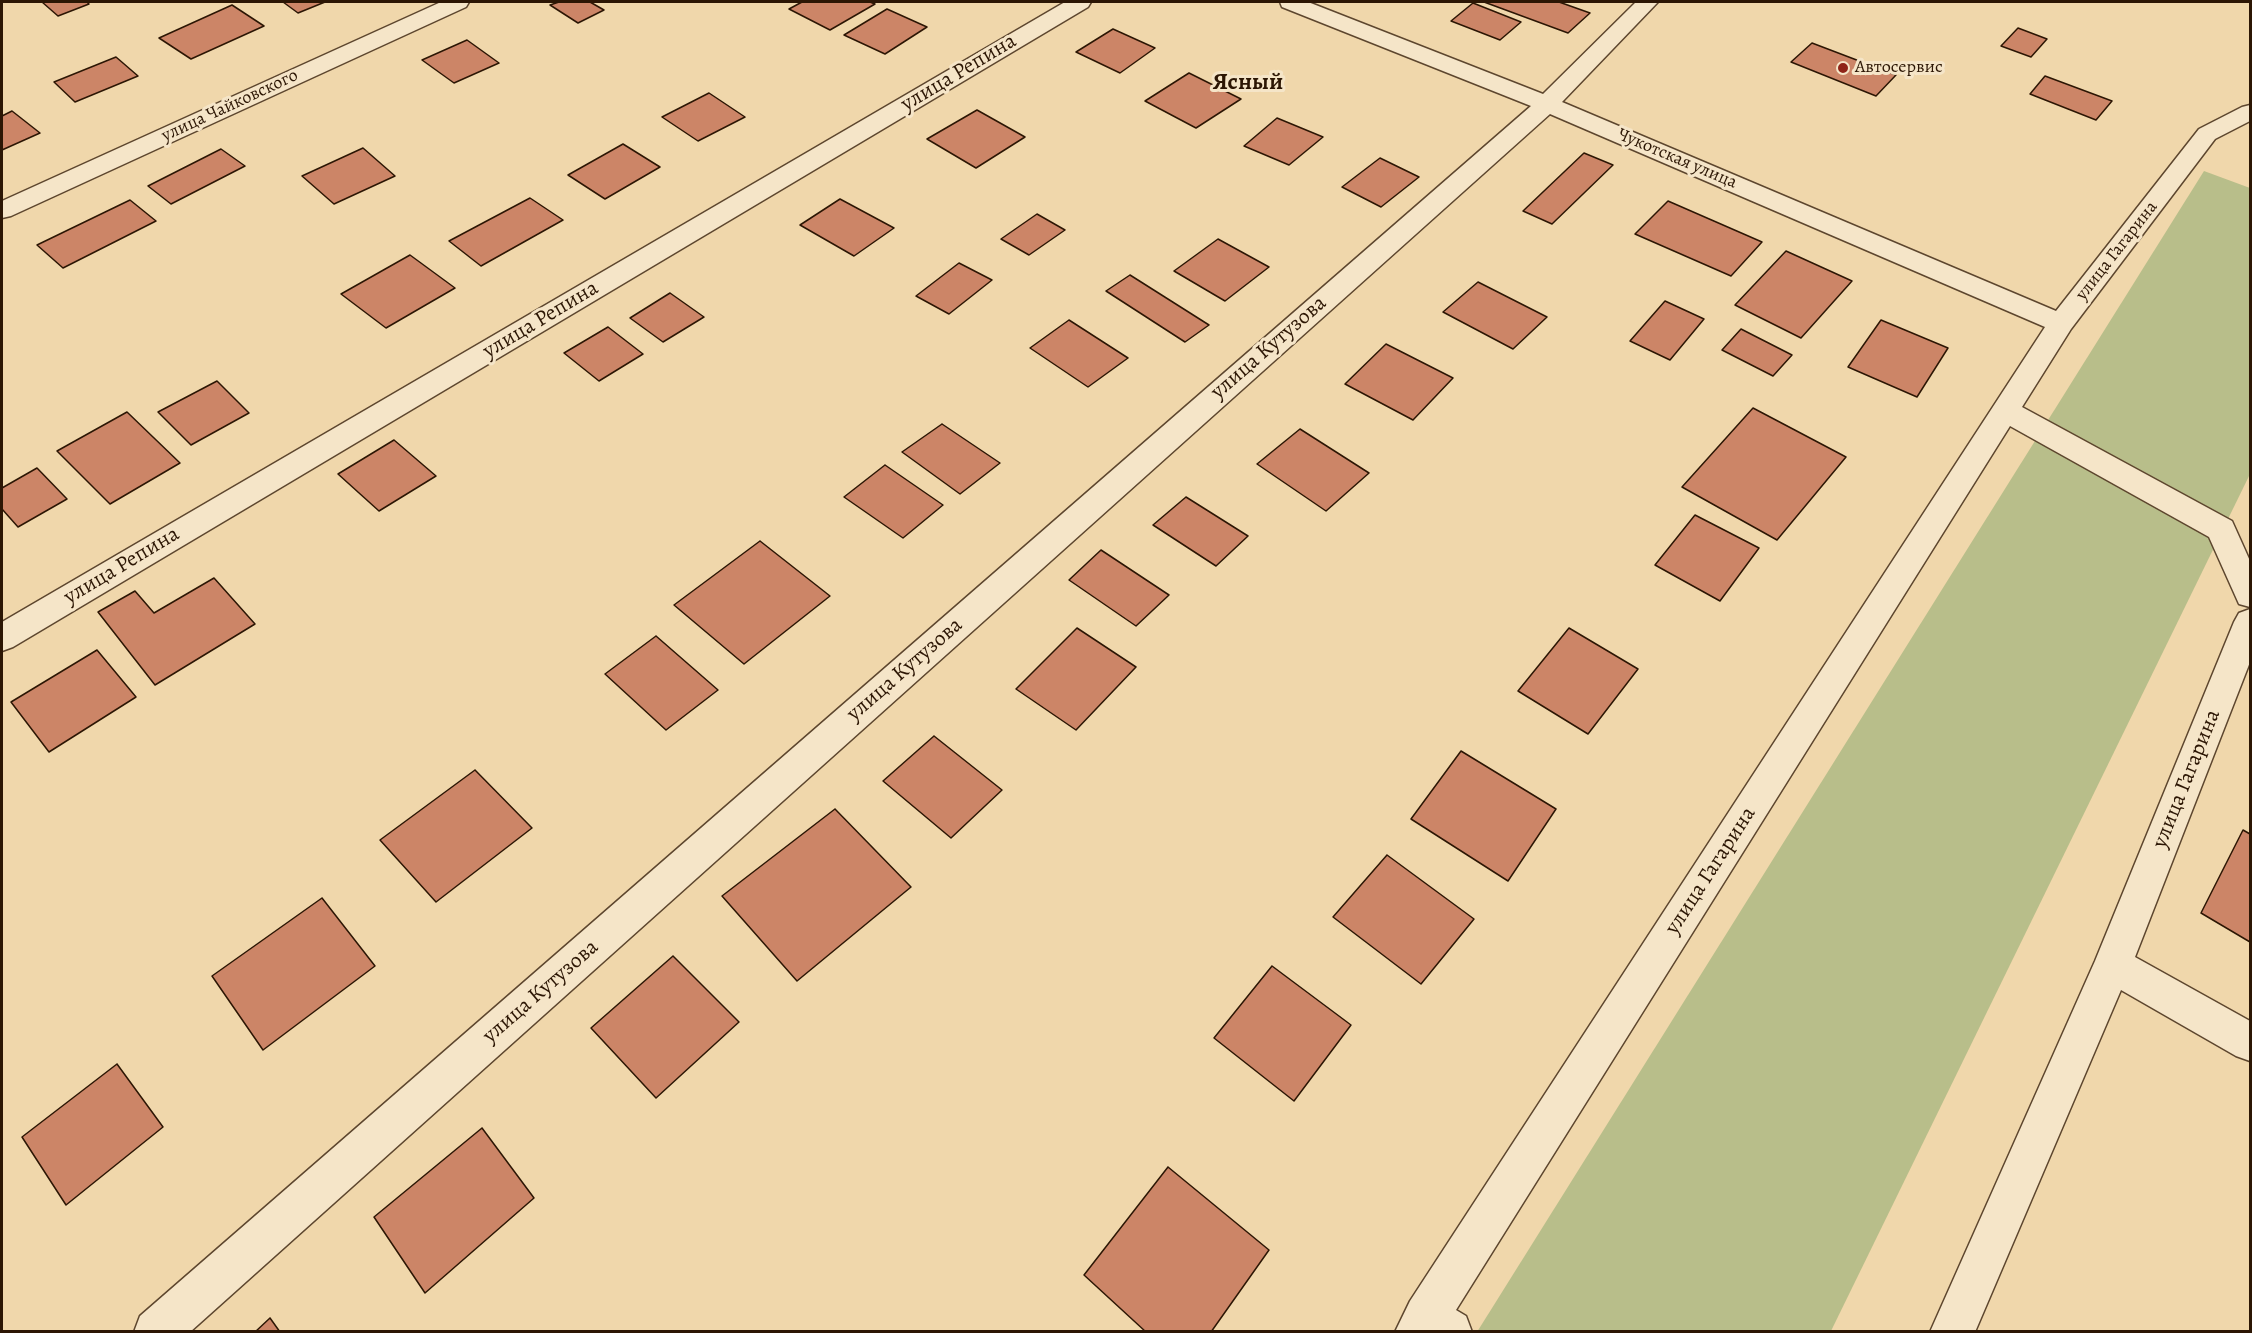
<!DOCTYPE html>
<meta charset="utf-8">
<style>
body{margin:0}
#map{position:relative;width:2252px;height:1333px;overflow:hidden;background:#f0d7ab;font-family:Alegreya,serif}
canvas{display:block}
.frame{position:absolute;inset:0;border:3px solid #2c1604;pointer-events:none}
</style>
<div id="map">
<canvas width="2252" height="1333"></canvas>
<div class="frame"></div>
</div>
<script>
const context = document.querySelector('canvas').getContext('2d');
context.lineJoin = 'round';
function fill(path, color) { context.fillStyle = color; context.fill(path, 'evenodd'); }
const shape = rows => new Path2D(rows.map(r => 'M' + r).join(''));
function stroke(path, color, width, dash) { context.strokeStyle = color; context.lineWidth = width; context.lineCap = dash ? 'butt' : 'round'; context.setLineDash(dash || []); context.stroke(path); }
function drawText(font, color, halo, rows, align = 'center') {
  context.font = font + ' Alegreya,serif'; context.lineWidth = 6; context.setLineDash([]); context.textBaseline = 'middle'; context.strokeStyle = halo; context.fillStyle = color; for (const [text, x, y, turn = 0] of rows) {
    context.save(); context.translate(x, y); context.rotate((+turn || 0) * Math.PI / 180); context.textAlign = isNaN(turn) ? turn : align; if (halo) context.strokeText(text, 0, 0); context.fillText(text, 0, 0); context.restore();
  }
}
const green = shape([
 [2204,171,2250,188,2250,474,1831,1331,1477,1332]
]);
const building = shape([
 [42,2,87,2,89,4,58,16,42,2],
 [283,2,325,2,298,13,283,2],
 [559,2,590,2,604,10,578,23,550,5,559,2],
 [802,2,870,2,875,4,830,30,789,9,802,2],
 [1484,2,1559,2,1590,13,1568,33,1484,2],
 [1473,3,1521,22,1500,40,1451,21,1473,3],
 [232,5,264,26,191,59,159,38,232,5],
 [887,9,927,27,885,54,844,35,887,9],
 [2018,28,2047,39,2031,57,2001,46,2018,28],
 [1113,29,1155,48,1120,73,1076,52,1113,29],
 [467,40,499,63,454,83,422,60,467,40],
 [1812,43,1896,75,1876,96,1791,62,1812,43],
 [116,57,138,76,75,102,54,82,116,57],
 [1189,73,1241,99,1196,128,1145,101,1189,73],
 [2045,76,2112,101,2096,120,2030,94,2045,76],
 [709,93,745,117,698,141,662,117,709,93],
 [977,110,1025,137,976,168,927,139,977,110],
 [12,111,40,133,2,150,2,116,12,111],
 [1277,118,1323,137,1289,165,1244,146,1277,118],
 [623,144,660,167,605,199,568,175,623,144],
 [363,148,395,176,334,204,302,176,363,148],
 [221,149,245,166,171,204,148,186,221,149],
 [1584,153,1613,165,1552,224,1523,211,1584,153],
 [1380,158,1419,177,1381,207,1342,187,1380,158],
 [530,198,563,220,481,266,449,241,530,198],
 [840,199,894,228,854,256,800,225,840,199],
 [130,200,156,221,63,268,37,245,130,200],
 [1668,201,1762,242,1731,276,1635,234,1668,201],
 [1037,214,1065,230,1029,255,1001,239,1037,214],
 [1218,239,1269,267,1225,301,1174,271,1218,239],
 [1786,251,1852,281,1801,338,1735,305,1786,251],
 [410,255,455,288,386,328,341,294,410,255],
 [959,263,992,280,949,314,916,296,959,263],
 [1130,275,1209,325,1185,342,1106,291,1130,275],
 [1478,282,1547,317,1513,349,1443,312,1478,282],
 [670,293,704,317,663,342,630,318,670,293],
 [1665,301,1704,319,1670,360,1630,341,1665,301],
 [1069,320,1128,358,1088,387,1030,348,1069,320],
 [1881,320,1948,348,1917,397,1848,367,1881,320],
 [608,327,643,354,599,381,564,353,608,327],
 [1741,329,1792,355,1773,376,1722,350,1741,329],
 [1386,344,1453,378,1413,420,1345,384,1386,344],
 [217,381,249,413,191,445,158,412,217,381],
 [1753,408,1846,457,1777,540,1682,487,1753,408],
 [127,412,180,463,110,504,57,451,127,412],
 [942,424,1000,463,960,494,902,452,942,424],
 [1300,429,1369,473,1326,511,1257,464,1300,429],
 [394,440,436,476,379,511,338,474,394,440],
 [885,465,943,505,903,538,844,497,885,465],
 [37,468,67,499,18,527,2,509,2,488,37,468],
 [1186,497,1248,536,1216,566,1153,525,1186,497],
 [1695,515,1759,548,1720,601,1655,565,1695,515],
 [760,541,830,596,744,664,674,605,760,541],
 [1101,550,1169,595,1136,626,1069,580,1101,550],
 [214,578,255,624,155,685,98,612,135,591,154,613,214,578],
 [1077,628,1136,667,1076,730,1016,689,1077,628],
 [1569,628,1638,669,1588,734,1518,691,1569,628],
 [656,636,718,690,666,730,605,674,656,636],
 [97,650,136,697,49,752,11,702,97,650],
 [934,736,1002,790,951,838,883,781,934,736],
 [1461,751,1556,809,1508,881,1411,819,1461,751],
 [475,770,532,828,436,902,380,840,475,770],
 [835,809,911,887,797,981,722,896,835,809],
 [2243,830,2250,834,2250,942,2201,913,2243,830],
 [1387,855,1474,919,1421,984,1333,917,1387,855],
 [322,898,375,966,263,1050,212,976,322,898],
 [673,956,739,1022,656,1098,591,1028,673,956],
 [1272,966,1351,1025,1294,1101,1214,1038,1272,966],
 [117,1064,163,1127,66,1205,22,1137,117,1064],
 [482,1128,534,1198,425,1293,374,1217,482,1128],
 [1168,1167,1269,1250,1211,1332,1146,1332,1084,1275,1168,1167],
 [270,1318,280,1332,255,1332,270,1318]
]);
const minor = shape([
 [441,2,469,2,466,7,11,216,2,218,2,201,441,2],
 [1065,2,1091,2,1088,7,13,647,2,651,2,622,1065,2],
 [1280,2,1308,2,1543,94,1636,2,1658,2,1562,102,2056,311,2199,129,2242,107,2250,105,2250,121,2215,139,2071,329,2022,407,2232,521,2250,561,2250,607,2239,604,2209,537,2010,426,1456,1310,1466,1316,1472,1332,1395,1332,1410,1301,2045,327,1550,114,190,1332,134,1332,140,1316,1531,106,1282,7,1280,2],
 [2250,609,2250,662,2135,957,2250,1021,2250,1061,2236,1056,2121,990,1975,1332,1930,1332,2095,961,2234,622,2239,613,2250,609]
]);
const markers = [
 [1843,68,6,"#8f2418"]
];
const farPoinames = [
 ["Автосервис",1855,68]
];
const farStreetnames = [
 ["улица Чайковского",230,106,-25],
 ["Чукотская улица",1677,159,23],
 ["улица Гагарина",2117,251,-52]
];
const streetNames = [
 ["улица Репина",959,73,-31],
 ["улица Репина",541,320,-31],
 ["улица Кутузова",1269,348,-41],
 ["улица Репина",122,566,-31],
 ["улица Кутузова",905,670,-41],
 ["улица Гагарина",2187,779,-68],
 ["улица Гагарина",1711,871,-57],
 ["улица Кутузова",541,992,-41]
];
const farDistrictnames = [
 ["Ясный",1248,83]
];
fill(green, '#b8be8a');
fill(building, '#cc8567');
stroke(building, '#2c1604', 1.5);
stroke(minor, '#5d462e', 3);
fill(minor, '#f5e5c8');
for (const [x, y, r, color] of markers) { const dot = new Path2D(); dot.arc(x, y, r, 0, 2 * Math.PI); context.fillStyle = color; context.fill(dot); stroke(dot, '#f5e5c8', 2); }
drawText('18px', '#2c1604', '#f5e5c8', farPoinames, 'left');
drawText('18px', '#2c1604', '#f5e5c8', farStreetnames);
drawText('22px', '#2c1604', '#f5e5c8', streetNames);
drawText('bold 24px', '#2c1604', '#f5e5c8', farDistrictnames);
</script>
